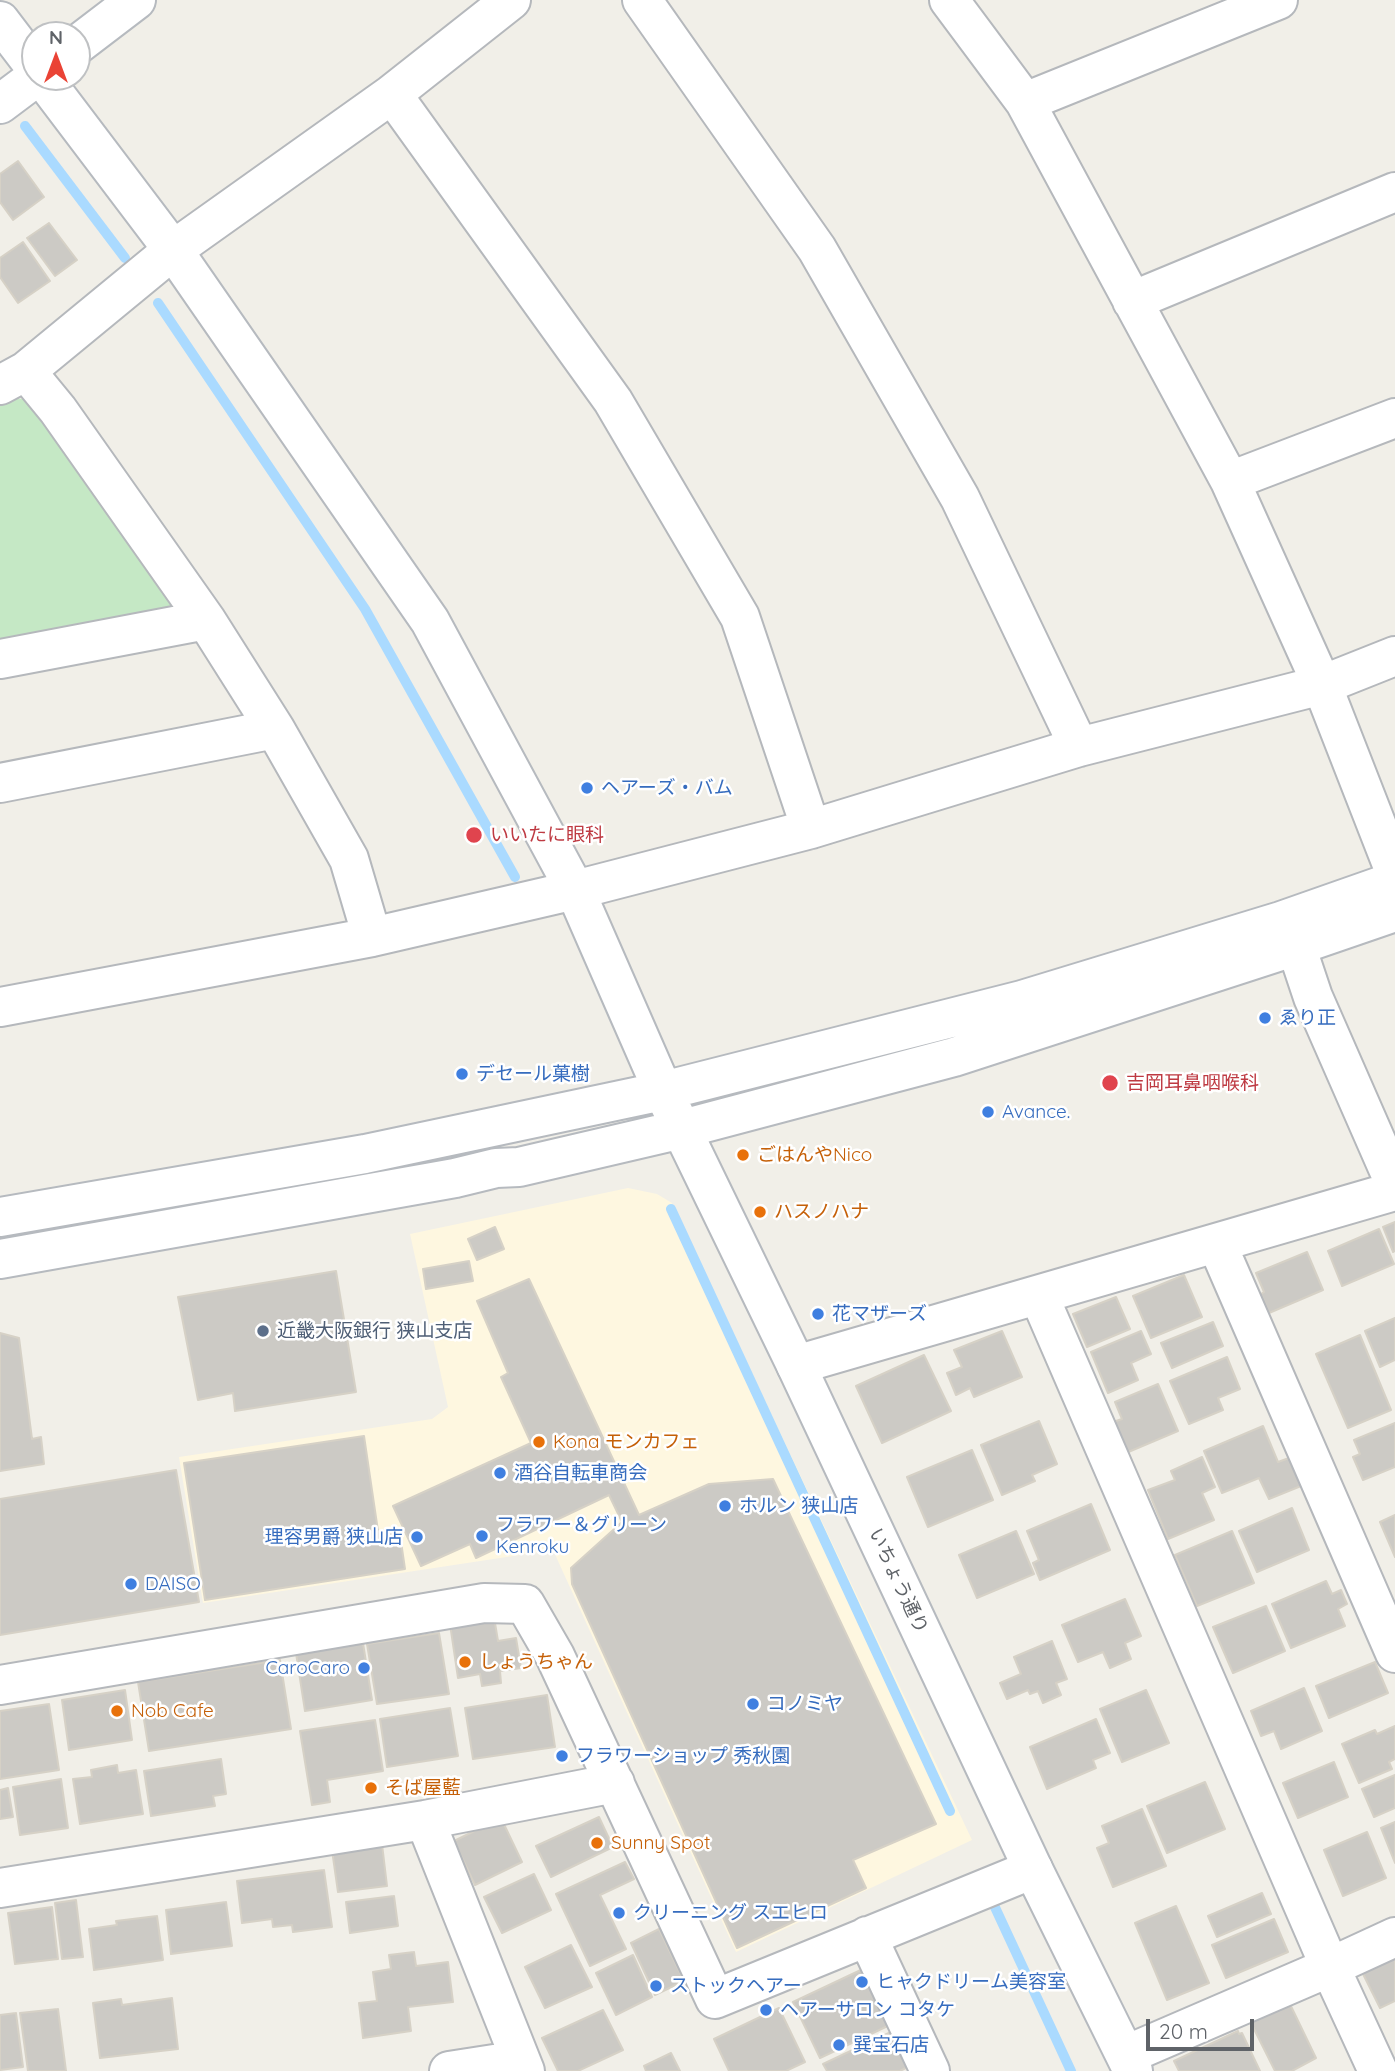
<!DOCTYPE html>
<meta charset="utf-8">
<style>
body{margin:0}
#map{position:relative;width:1395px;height:2071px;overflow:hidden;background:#f1efe8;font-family:Quicksand,sans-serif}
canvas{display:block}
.north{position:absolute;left:21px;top:21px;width:70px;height:70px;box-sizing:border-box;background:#fff;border:2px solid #bfc1c3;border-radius:50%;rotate:0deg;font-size:19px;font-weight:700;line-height:28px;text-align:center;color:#5f6368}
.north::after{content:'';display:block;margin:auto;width:24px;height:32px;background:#ea4335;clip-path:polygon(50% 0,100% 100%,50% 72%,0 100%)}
.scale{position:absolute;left:1146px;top:2019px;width:108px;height:32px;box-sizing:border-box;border:4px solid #5f6368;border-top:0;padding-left:9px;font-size:21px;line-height:24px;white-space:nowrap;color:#5f6368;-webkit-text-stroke:5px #fff;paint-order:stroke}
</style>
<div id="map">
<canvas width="1395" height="2071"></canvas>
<div class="north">N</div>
<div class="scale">20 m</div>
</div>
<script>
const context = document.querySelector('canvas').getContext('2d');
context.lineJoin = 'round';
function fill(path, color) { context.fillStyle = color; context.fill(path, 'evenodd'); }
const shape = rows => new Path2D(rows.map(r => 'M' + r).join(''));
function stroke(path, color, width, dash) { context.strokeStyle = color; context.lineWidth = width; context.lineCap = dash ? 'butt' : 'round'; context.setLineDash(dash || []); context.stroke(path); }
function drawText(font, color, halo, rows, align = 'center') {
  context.font = font + ' Quicksand,"Noto Sans JP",sans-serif'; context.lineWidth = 5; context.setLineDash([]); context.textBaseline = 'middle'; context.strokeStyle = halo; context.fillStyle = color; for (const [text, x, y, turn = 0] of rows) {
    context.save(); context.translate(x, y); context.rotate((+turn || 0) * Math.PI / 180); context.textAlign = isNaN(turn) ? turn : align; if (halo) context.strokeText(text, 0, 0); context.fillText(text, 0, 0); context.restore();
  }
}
const commercial = shape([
 [628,1188,657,1194,672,1203,972,1840,736,1952,553,1550,203,1603,179,1457,432,1419,448,1407,410,1234]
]);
const green = shape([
 [9,398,26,399,187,618,0,653,0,402]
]);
const stream = shape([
 [25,126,125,258],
 [158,303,365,609,515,877],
 [671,1209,950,1811],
 [993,1903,1071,2071]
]);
const building = shape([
 [18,161,44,197,13,220,0,202,0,174,18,161],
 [49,223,77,260,55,276,27,238,49,223],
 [23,242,50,281,18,303,0,277,0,258,23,242],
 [1395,1222,1395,1251,1393,1252,1383,1227,1395,1222],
 [495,1227,504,1249,477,1260,468,1239,495,1227],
 [1379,1229,1394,1264,1342,1286,1328,1251,1379,1229],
 [1307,1252,1323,1290,1269,1313,1261,1294,1264,1292,1256,1273,1307,1252],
 [469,1261,473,1281,426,1289,423,1269,469,1261],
 [336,1271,356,1392,235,1411,233,1393,198,1400,178,1297,336,1271],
 [1184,1275,1202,1317,1151,1338,1133,1296,1184,1275],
 [529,1279,639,1515,709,1484,773,1479,936,1824,853,1860,866,1888,737,1948,572,1584,571,1568,622,1522,609,1495,476,1558,470,1544,421,1566,393,1506,531,1443,501,1377,508,1373,477,1301,529,1279],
 [1116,1297,1130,1329,1087,1347,1073,1314,1116,1297],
 [1395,1318,1395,1360,1380,1367,1365,1331,1395,1318],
 [1213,1322,1223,1346,1172,1368,1161,1343,1213,1322],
 [1002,1331,1022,1377,974,1397,970,1388,956,1395,947,1373,962,1367,954,1350,1002,1331],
 [1141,1331,1151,1354,1131,1363,1138,1380,1108,1393,1091,1352,1141,1331],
 [0,1333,19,1338,32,1439,41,1437,44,1464,0,1471,0,1333],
 [1360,1335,1391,1410,1348,1428,1316,1354,1360,1335],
 [924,1355,951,1411,882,1443,856,1386,924,1355],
 [1227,1357,1240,1389,1218,1398,1223,1410,1189,1424,1170,1381,1227,1357],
 [1158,1384,1178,1431,1126,1453,1113,1422,1122,1419,1115,1402,1158,1384],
 [1039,1421,1057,1464,1032,1475,1035,1481,1002,1495,981,1445,1039,1421],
 [1395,1423,1395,1467,1363,1480,1353,1457,1360,1454,1354,1440,1395,1423],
 [1263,1426,1278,1462,1289,1458,1301,1486,1269,1499,1259,1478,1222,1493,1204,1451,1263,1426],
 [364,1436,378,1531,399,1528,405,1569,205,1600,184,1463,364,1436],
 [972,1450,993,1500,928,1527,907,1477,972,1450],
 [1202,1457,1215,1487,1202,1493,1214,1520,1168,1539,1148,1490,1175,1480,1171,1471,1202,1457],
 [176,1470,199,1602,0,1635,0,1499,176,1470],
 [1091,1504,1110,1550,1040,1580,1033,1563,1039,1560,1027,1531,1091,1504],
 [1292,1508,1309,1550,1257,1572,1239,1531,1292,1508],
 [1395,1515,1395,1557,1380,1522,1395,1515],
 [1016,1531,1034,1574,977,1598,959,1555,1016,1531],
 [1232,1531,1254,1583,1197,1606,1175,1555,1232,1531],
 [1326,1581,1332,1594,1341,1590,1347,1604,1338,1609,1345,1626,1291,1648,1272,1604,1326,1581],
 [1125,1599,1141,1636,1125,1643,1131,1659,1110,1668,1103,1652,1078,1662,1062,1625,1125,1599],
 [1266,1606,1285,1651,1233,1673,1213,1627,1266,1606],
 [494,1617,498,1641,516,1638,521,1668,500,1671,501,1683,482,1686,480,1674,458,1678,450,1624,494,1617],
 [439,1633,449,1694,377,1704,367,1644,439,1633],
 [1052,1641,1067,1679,1056,1683,1061,1695,1043,1703,1038,1691,1030,1694,1028,1690,1007,1699,1000,1683,1021,1674,1014,1657,1052,1641],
 [363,1643,372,1700,305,1711,296,1653,363,1643],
 [280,1660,291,1729,149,1751,138,1682,280,1660],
 [1375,1662,1388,1693,1329,1718,1316,1686,1375,1662],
 [1304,1688,1322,1731,1281,1749,1274,1731,1261,1736,1251,1711,1304,1688],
 [125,1690,132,1740,69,1750,62,1700,125,1690],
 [1146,1690,1169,1743,1122,1762,1100,1709,1146,1690],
 [547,1695,555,1747,473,1759,465,1708,547,1695],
 [49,1704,59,1770,0,1779,0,1711,49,1704],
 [450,1708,458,1756,387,1767,380,1719,450,1708],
 [1096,1719,1110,1753,1093,1760,1096,1768,1047,1789,1030,1747,1096,1719],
 [375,1720,383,1771,327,1780,330,1802,312,1805,300,1731,375,1720],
 [1395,1726,1395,1759,1389,1762,1392,1769,1359,1783,1342,1744,1375,1730,1377,1734,1395,1726],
 [221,1759,226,1794,213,1796,215,1806,151,1816,144,1771,221,1759],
 [1334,1762,1348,1797,1298,1818,1283,1783,1334,1762],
 [117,1765,118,1773,136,1770,143,1814,80,1824,73,1779,92,1777,91,1770,117,1765],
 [1395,1775,1395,1808,1374,1817,1362,1789,1395,1775],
 [61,1779,68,1828,20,1835,13,1787,61,1779],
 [1205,1782,1225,1829,1167,1853,1147,1806,1205,1782],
 [8,1788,13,1817,0,1819,0,1790,8,1788],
 [1142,1809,1166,1866,1113,1887,1097,1848,1109,1843,1102,1826,1142,1809],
 [599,1817,613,1847,551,1877,536,1846,599,1817],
 [501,1818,522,1862,475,1885,454,1841,501,1818],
 [1395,1822,1395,1863,1381,1828,1395,1822],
 [1367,1832,1386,1878,1343,1896,1324,1850,1367,1832],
 [382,1844,387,1886,338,1892,332,1850,382,1844],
 [625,1862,634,1879,600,1895,626,1949,590,1966,556,1894,625,1862],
 [324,1870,332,1927,293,1932,292,1925,273,1927,272,1919,242,1923,237,1881,324,1870],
 [534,1874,551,1910,502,1933,484,1897,534,1874],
 [1262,1893,1271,1914,1217,1937,1208,1916,1262,1893],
 [394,1896,398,1926,350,1933,346,1902,394,1896],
 [76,1900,83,1957,62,1959,55,1903,76,1900],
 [226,1902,232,1946,171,1954,166,1910,226,1902],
 [1176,1906,1209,1983,1167,2000,1135,1923,1176,1906],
 [52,1907,58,1959,15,1964,8,1913,52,1907],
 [157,1916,163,1960,94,1970,89,1929,117,1925,116,1921,157,1916],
 [1274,1919,1288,1952,1226,1978,1212,1945,1274,1919],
 [659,1929,684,1981,655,1995,631,1943,659,1929],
 [571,1945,592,1987,545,2008,525,1967,571,1945],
 [414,1952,416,1966,448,1962,453,2002,408,2007,411,2031,363,2038,359,2003,377,2001,373,1972,391,1969,389,1955,414,1952],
 [1395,1954,1395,2001,1380,2008,1361,1970,1395,1954],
 [633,1955,652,1997,616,2015,596,1973,633,1955],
 [865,1968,892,2024,820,2058,793,2002,865,1968],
 [172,1998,178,2049,100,2058,93,2003,121,1999,122,2005,172,1998],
 [1288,2000,1316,2058,1292,2071,1275,2071,1249,2019,1288,2000],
 [779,2008,805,2062,786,2071,729,2071,714,2039,779,2008],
 [58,2009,66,2071,28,2071,20,2013,58,2009],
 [603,2010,623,2050,578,2071,558,2071,542,2038,603,2010],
 [16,2013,23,2067,0,2070,0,2015,16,2013],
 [893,2031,910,2066,900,2071,827,2071,823,2064,893,2031],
 [1238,2031,1239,2034,1242,2033,1260,2071,1179,2071,1174,2061,1238,2031],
 [671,2053,680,2071,646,2071,644,2066,671,2053]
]);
const street = shape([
 [511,0,392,94,613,401,740,617,811,829],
 [642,0,817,249,960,498,1079,747],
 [949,0,1025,102,1230,481,1322,685,1395,872],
 [1025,102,1278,0],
 [1132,301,1395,192],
 [26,371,58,410,206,620,275,729,349,859,372,937],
 [0,385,26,371,173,250,392,94],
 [1230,481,1395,418],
 [0,659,206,620],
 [0,783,275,729],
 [1296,946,1313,997,1395,1184],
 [0,1007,372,937,575,890,811,829,1079,747,1322,685,1395,656],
 [1217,1244,1395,1653],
 [1039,1296,1330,1967,1378,2071],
 [796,1365,1395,1191],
 [0,1685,484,1603,525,1604,555,1656,715,1999,1033,1869],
 [425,1820,525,2071],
 [0,1888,425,1820,615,1783],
 [867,1936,930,2071],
 [1126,2055,1330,1967,1395,1937],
 [449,2071,520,2060]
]);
const secondary = shape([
 [0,21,35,67],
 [77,45,136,0],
 [42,77,173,250,430,621,575,890,663,1091,796,1365,1033,1869,1133,2071],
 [0,104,36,77],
 [0,1217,365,1154,663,1091,1022,1000,1281,921,1395,881],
 [0,1259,455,1178,496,1168,519,1167,682,1129,954,1057,1296,946,1395,912]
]);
const markers = [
 [587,788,7,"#3f7fe0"],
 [474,835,9,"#e0444e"],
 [1265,1018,7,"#3f7fe0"],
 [462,1074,7,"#3f7fe0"],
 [1110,1083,9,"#e0444e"],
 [988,1112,7,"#3f7fe0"],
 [743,1155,7,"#e8710a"],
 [760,1212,7,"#e8710a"],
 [818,1314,7,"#3f7fe0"],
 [263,1331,7,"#5c6f8a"],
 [539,1442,7,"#e8710a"],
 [500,1473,7,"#3f7fe0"],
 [725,1506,7,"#3f7fe0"],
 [482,1536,7,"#3f7fe0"],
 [417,1537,7,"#3f7fe0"],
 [131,1584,7,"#3f7fe0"],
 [465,1662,7,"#e8710a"],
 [364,1668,7,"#3f7fe0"],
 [753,1704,7,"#3f7fe0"],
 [117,1711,7,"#e8710a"],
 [562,1756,7,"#3f7fe0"],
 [371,1788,7,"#e8710a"],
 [597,1843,7,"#e8710a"],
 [619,1913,7,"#3f7fe0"],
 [862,1982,7,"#3f7fe0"],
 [656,1986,7,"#3f7fe0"],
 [766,2010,7,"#3f7fe0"],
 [839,2045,7,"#3f7fe0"]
];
const shopNames = [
 ["ヘアーズ・バム",601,788],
 ["ゑり正",1279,1018],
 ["デセール菓樹",476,1074],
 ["Avance.",1002,1112],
 ["花マザーズ",832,1314],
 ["酒谷自転車商会",514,1473],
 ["ホルン 狭山店",739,1506],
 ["フラワー＆グリーン",496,1525],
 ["Kenroku",496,1547],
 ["理容男爵 狭山店",403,1537,"right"],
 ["DAISO",145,1584],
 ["CaroCaro",350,1668,"right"],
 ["コノミヤ",767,1704],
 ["フラワーショップ 秀秋園",576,1756],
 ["クリーニング スエヒロ",633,1913],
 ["ヒャクドリーム美容室",876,1982],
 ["ストックヘアー",670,1986],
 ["ヘアーサロン コタケ",780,2010],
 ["巽宝石店",853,2045]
];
const healthNames = [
 ["いいたに眼科",490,835],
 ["吉岡耳鼻咽喉科",1126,1083]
];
const foodNames = [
 ["ごはんやNico",757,1155],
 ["ハスノハナ",774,1212],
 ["Kona モンカフェ",553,1442],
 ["しょうちゃん",479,1662],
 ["Nob Cafe",131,1711],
 ["そば屋藍",385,1788],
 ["Sunny Spot",611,1843]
];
const serviceNames = [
 ["近畿大阪銀行 狭山支店",277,1331]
];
const streetNames = [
 ["いちょう通り",898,1581,65]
];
fill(commercial, '#fef7e0');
fill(green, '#c5e8c5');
stroke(stream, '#aadaff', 10);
fill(building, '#cccac5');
stroke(building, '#d6d1c6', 2);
stroke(street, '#b5b8bc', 42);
stroke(secondary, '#b6babf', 42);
stroke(street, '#fff', 38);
stroke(secondary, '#fff', 38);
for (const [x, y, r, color] of markers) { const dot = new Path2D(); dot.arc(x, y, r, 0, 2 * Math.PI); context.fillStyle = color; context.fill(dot); stroke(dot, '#fff', 2.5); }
drawText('19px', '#366cbe', '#fff', shopNames, 'left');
drawText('19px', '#be3a42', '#fff', healthNames, 'left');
drawText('19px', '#c56008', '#fff', foodNames, 'left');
drawText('19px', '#4e5e75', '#fff', serviceNames, 'left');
drawText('19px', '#5f6368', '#fff', streetNames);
</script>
